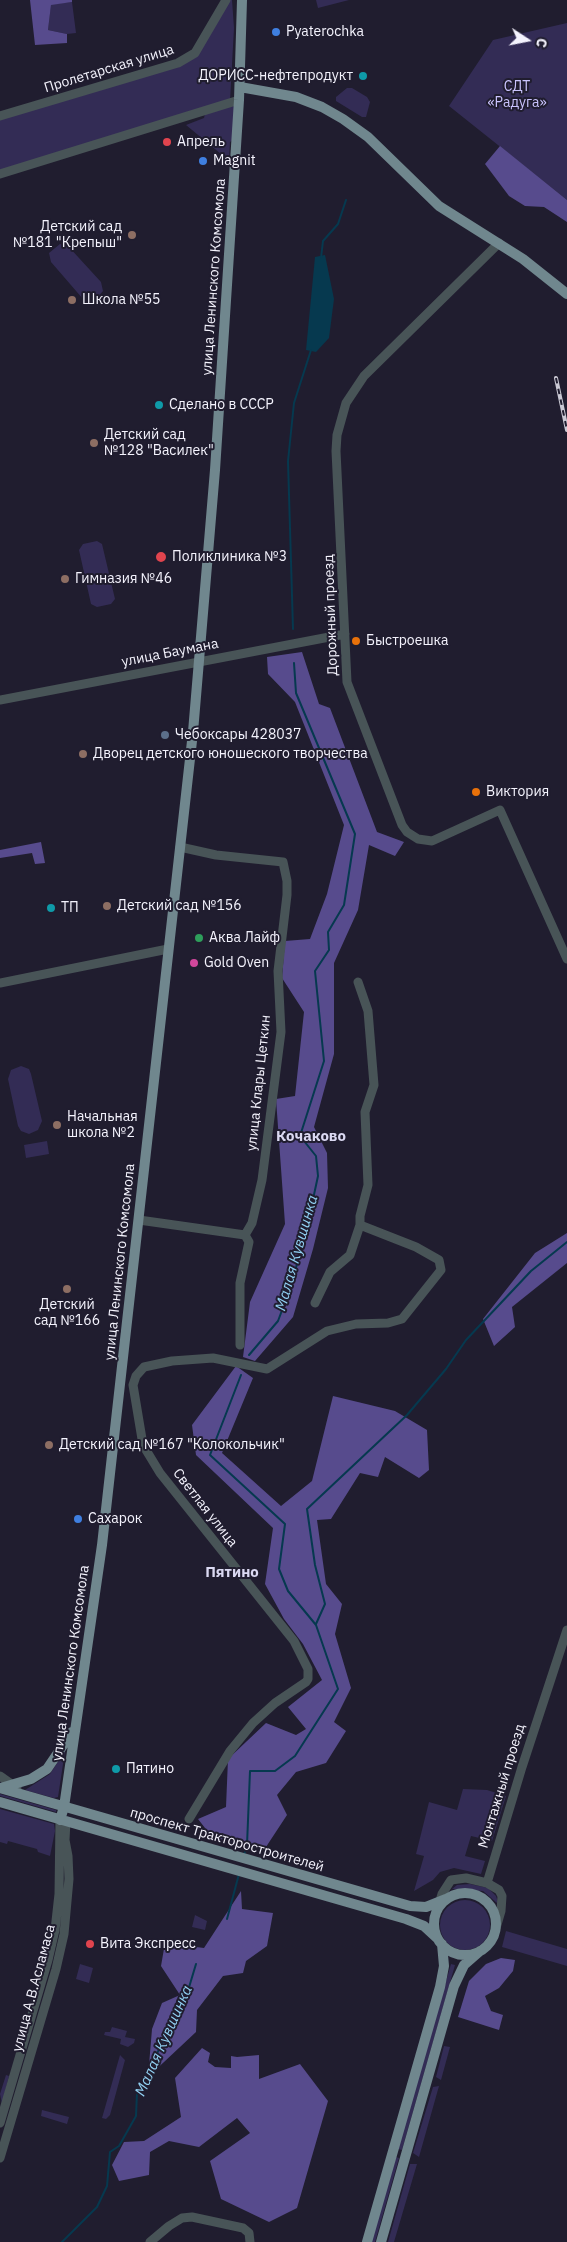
<!DOCTYPE html>
<meta charset="utf-8">
<style>
body{margin:0}
#map{position:relative;width:567px;height:2242px;overflow:hidden;background:#201d2f;font-family:"IBM Plex Sans",sans-serif}
canvas{display:block}
.north{position:absolute;left:502px;top:15px;width:50px;height:50px;-webkit-text-stroke:4px #201d2f;paint-order:stroke;rotate:101deg;font-size:14px;font-weight:700;line-height:20px;text-align:center;color:#f4f3fd}
.north::after{content:'';display:block;margin:auto;width:18px;height:22px;background:#f4f3fd;clip-path:polygon(50% 0,100% 100%,50% 72%,0 100%)}
</style>
<div id="map">
<canvas width="567" height="2242"></canvas>
<div class="north">С</div>
</div>
<script>
const context = document.querySelector('canvas').getContext('2d');
context.lineJoin = 'round';
function fill(path, color) { context.fillStyle = color; context.fill(path, 'evenodd'); }
const shape = rows => new Path2D(rows.map(r => 'M' + r).join(''));
function stroke(path, color, width, dash) { context.strokeStyle = color; context.lineWidth = width; context.lineCap = dash ? 'butt' : 'round'; context.setLineDash(dash || []); context.stroke(path); }
function drawText(font, color, halo, rows, align = 'center') {
  context.font = font + ' "IBM Plex Sans",sans-serif'; context.lineWidth = 4; context.setLineDash([]); context.textBaseline = 'middle'; context.strokeStyle = halo; context.fillStyle = color; for (const [text, x, y, turn = 0] of rows) {
    context.save(); context.translate(x, y); context.rotate((+turn || 0) * Math.PI / 180); context.textAlign = isNaN(turn) ? turn : align; if (halo) context.strokeText(text, 0, 0); context.fillText(text, 0, 0); context.restore();
  }
}
const green = shape([
 [226,0,232,0,234,28,230,101,0,174,0,116,188,58],
 [316,0,349,0,318,8],
 [72,2,76,33,67,34,48,30,51,4],
 [567,23,567,200,449,106,493,40],
 [347,88,352,88,367,97,370,102,366,117,362,117,336,101,336,97],
 [234,105,234,139,230,142,229,160,221,159,221,154,186,125,204,118,205,114],
 [60,244,68,246,101,282,103,291,96,299,88,301,83,299,51,262,49,253],
 [97,541,102,544,115,599,111,604,97,607,91,604,79,550,83,544],
 [21,1066,29,1069,31,1074,42,1121,38,1130,29,1134,21,1131,18,1126,8,1079,11,1070],
 [47,1141,49,1154,26,1158,24,1145],
 [65,1751,58,1797,54,1798,25,1790,50,1774],
 [463,1789,487,1790,506,1796,492,1841,471,1836,465,1856,485,1861,481,1874,454,1868,440,1872,433,1880,414,1891,424,1856,416,1854,429,1802,457,1810],
 [0,1794,56,1810,56,1812,0,1796],
 [0,1809,54,1824,55,1831,50,1856,38,1852,37,1849,8,1841,7,1844,0,1842],
 [470,1884,488,1888,496,1896,498,1902,497,1903,483,1891,452,1889,457,1885],
 '440 1925a25 25 0 1 1 50 0a25 25 0 1 1-50 0Z',
 [195,1915,207,1921,205,1930,192,1927],
 [506,1931,567,1949,567,1966,502,1947],
 [80,1964,93,1968,89,1983,76,1979],
 [451,1964,455,1965,402,2150,398,2149],
 [112,2027,127,2031,125,2037,135,2039,134,2043,128,2047,120,2044,121,2039,104,2035,105,2032,110,2032],
 [444,2046,450,2047,441,2080,436,2077],
 [120,2055,125,2060,110,2115,106,2119,102,2118],
 [6,2075,9,2076,2,2104,0,2094],
 [439,2086,419,2157,413,2153,433,2087],
 [42,2110,69,2117,67,2124,41,2116],
 [396,2157,399,2158,375,2242,371,2242],
 [410,2164,417,2164,394,2242,388,2242]
]);
const forest = shape([
 [30,0,72,0,72,2,51,5,48,30,67,34,67,43,35,45],
 [500,146,567,200,567,222,544,207,525,206,509,196,485,164],
 [302,652,319,704,330,708,377,832,404,842,395,856,369,845,358,910,334,963,334,1054,314,1127,327,1153,328,1188,313,1249,293,1317,255,1361,243,1357,250,1302,285,1224,276,1099,295,1096,304,1012,282,978,285,941,310,939,327,894,344,825,295,702,268,674,267,657],
 [41,842,45,863,35,864,32,853,0,858,0,850],
 [567,1233,567,1263,512,1307,515,1327,494,1346,483,1319,535,1253],
 [236,1366,253,1378,222,1453,281,1506,312,1481,333,1396,395,1411,427,1430,429,1470,419,1478,385,1457,378,1477,360,1473,331,1519,317,1520,326,1584,342,1604,335,1634,351,1688,334,1722,346,1731,326,1763,296,1772,277,1795,287,1815,264,1850,212,1837,198,1819,226,1807,228,1759,266,1723,296,1735,306,1729,288,1707,322,1680,303,1644,284,1619,265,1584,273,1528,196,1455,192,1425],
 [241,1891,242,1909,273,1913,267,1946,246,1961,243,1973,223,1976,197,2010,196,2032,148,2077,152,2029,162,2003,180,1995,161,1966,165,1943,204,1948],
 [501,1958,515,1960,513,1971,499,1988,485,1996,491,2011,503,2015,499,2030,458,2017,469,1981,486,1964],
 [202,2048,210,2053,208,2062,215,2067,231,2068,231,2056,237,2057,259,2055,259,2079,300,2064,328,2101,297,2208,269,2222,221,2199,210,2161,250,2133,237,2118,199,2147,169,2141,150,2152,149,2175,119,2181,112,2165,124,2142,144,2141,181,2117,175,2078]
]);
const water = shape([
 [325,255,334,299,329,338,316,352,306,350,315,257]
]);
const stream = shape([
 [321,258,323,241,338,224,346,200],
 [293,629,288,461,294,403,311,350],
 [249,1355,278,1321,290,1289,306,1232,318,1176,316,1156,300,1136,324,1061,315,971,329,950,328,932,344,905,355,834,296,693,294,663],
 [241,1375,210,1455,285,1524,279,1569,288,1591,316,1625,338,1689,295,1756,275,1771,250,1771,247,1845,244,1855],
 [316,1624,325,1604,315,1565,307,1509,407,1415,446,1369,466,1340,531,1271,567,1242],
 [227,1919,239,1874],
 [62,2242,97,2207,107,2186,110,2152,119,2146,136,2116,137,2093,187,1994,196,1964]
]);
const minor = shape([
 [0,116,178,63,195,53,226,0],
 [0,174,239,100],
 [499,243,364,376,346,403,337,435,336,451,347,682,402,825,407,832,418,839,432,841,500,810,567,959],
 [0,700,345,634],
 [180,847,216,855,283,862,287,881,287,895,278,971,281,1032,262,1180,252,1223,245,1235],
 [0,983,168,949],
 [139,1220,245,1235],
 [315,1303,330,1272,350,1255,360,1225,360,1216,368,1185,365,1112,374,1085,368,1011,358,982],
 [240,1345,240,1283,249,1242,245,1235],
 [114,1445,143,1445,160,1473,294,1641,308,1669,308,1679,306,1682,275,1703,253,1723,230,1751,189,1819],
 [143,1445,133,1385,136,1376,144,1367,172,1361,213,1358,267,1369,327,1331,356,1324,388,1323,402,1319,441,1270,439,1260,416,1247,360,1225],
 [0,1776,17,1788],
 [487,1883,522,1767,567,1630],
 [437,1911,442,1894,451,1880,466,1878,487,1883,499,1890,502,1896,501,1911,496,1928],
 [0,2123,48,1960,55,1930,59,1894,60,1820],
 [0,2158,56,1969,64,1934,69,1879,68,1856,65,1840,66,1821],
 [150,2242,169,2226,182,2218,192,2217,243,2228,249,2233,250,2242]
]);
const major = shape([
 [240,87,296,97,322,107,343,119,368,137,439,206,523,259,567,294],
 [0,1788,410,1906,426,1907,446,1899],
 [1,1788,31,1779,47,1769,72,1732],
 [0,1802,406,1919,424,1926,437,1938],
 [60,1820,64,1807,102,1545,193,732,215,470,239,100,242,0],
 '434 1924a31 31 0 1 1 62 0a31 31 0 1 1-62 0Z',
 [367,2242,440,1987,444,1966,442,1944],
 [381,2242,454,1986,464,1965,480,1951]
]);
const rail = shape([
 [556,378,567,430]
]);
const markers = [
 [276,32,5,"#3f7fe0"],
 [363,76,5,"#0f9aa8"],
 [167,142,5,"#e0444e"],
 [203,161,5,"#3f7fe0"],
 [132,235,5,"#8d6e63"],
 [72,300,5,"#8d6e63"],
 [159,405,5,"#0f9aa8"],
 [94,443,5,"#8d6e63"],
 [161,557,6,"#e0444e"],
 [65,579,5,"#8d6e63"],
 [356,641,5,"#e8710a"],
 [165,735,5,"#5c6f8a"],
 [83,754,5,"#8d6e63"],
 [476,792,5,"#e8710a"],
 [107,906,5,"#8d6e63"],
 [51,908,5,"#0f9aa8"],
 [199,938,5,"#2e9e5b"],
 [194,963,5,"#d1479c"],
 [57,1125,5,"#8d6e63"],
 [67,1289,5,"#8d6e63"],
 [49,1445,5,"#8d6e63"],
 [78,1519,5,"#3f7fe0"],
 [116,1769,5,"#0f9aa8"],
 [90,1944,5,"#e0444e"]
];
const poiNames = [
 ["Pyaterochka",286,32],
 ["ДОРИСС-нефтепродукт",353,76,"right"],
 ["Апрель",177,142],
 ["Magnit",213,161],
 ["Детский сад",122,227,"right"],
 ["№181 \"Крепыш\"",122,243,"right"],
 ["Школа №55",82,300],
 ["Сделано в СССР",169,405],
 ["Детский сад",104,435],
 ["№128 \"Василек\"",104,451],
 ["Поликлиника №3",172,557],
 ["Гимназия №46",75,579],
 ["Быстроешка",366,641],
 ["Чебоксары 428037",175,735],
 ["Дворец детского юношеского творчества",93,754],
 ["Виктория",486,792],
 ["Детский сад №156",117,906],
 ["ТП",61,908],
 ["Аква Лайф",209,938],
 ["Gold Oven",204,963],
 ["Начальная",67,1117],
 ["школа №2",67,1133],
 ["Детский",67,1305,"center"],
 ["сад №166",67,1321,"center"],
 ["Детский сад №167 \"Колокольчик\"",59,1445],
 ["Сахарок",88,1519],
 ["Пятино",126,1769],
 ["Вита Экспресс",100,1944]
];
const streetNames = [
 ["Пролетарская улица",109,69,-17],
 ["улица Ленинского Комсомола",214,277,-86],
 ["Дорожный проезд",331,615,-92],
 ["улица Баумана",170,653,-11],
 ["улица Клары Цеткин",259,1083,-84],
 ["улица Ленинского Комсомола",120,1262,-84],
 ["Светлая улица",205,1508,52],
 ["улица Ленинского Комсомола",71,1663,-82],
 ["Монтажный проезд",502,1786,-73],
 ["проспект Тракторостроителей",227,1840,16],
 ["улица А.В.Асламаса",34,1988,-75]
];
const parkNames = [
 ["СДТ",517,87],
 ["«Радуга»",517,103]
];
const neighbourhoodNames = [
 ["Кочаково",311,1137],
 ["Пятино",232,1573]
];
const waterNames = [
 ["Малая Кувшинка",297,1253,-74],
 ["Малая Кувшинка",164,2041,-66]
];
fill(green, '#332c55');
fill(forest, '#574b8d');
fill(water, '#06394f');
stroke(stream, '#06394f', 2);
stroke(minor, '#485457', 9);
stroke(major, '#70878e', 10);
stroke(rail, '#cac9d4', 4);
stroke(rail, '#201d2f', 2, [5.5]);
for (const [x, y, r, color] of markers) { const dot = new Path2D(); dot.arc(x, y, r, 0, 2 * Math.PI); context.fillStyle = color; context.fill(dot); stroke(dot, '#201d2f', 2); }
drawText('14px', '#f4f3fd', '#201d2f', poiNames, 'left');
drawText('14px', '#f4f3fd', '#201d2f', streetNames);
drawText('14px', '#cac3fd', '#201d2f', parkNames);
drawText('bold 15px', '#dbd9f2', '#201d2f', neighbourhoodNames);
drawText('italic 15px', '#91d1f3', '#201d2f', waterNames);
</script>
